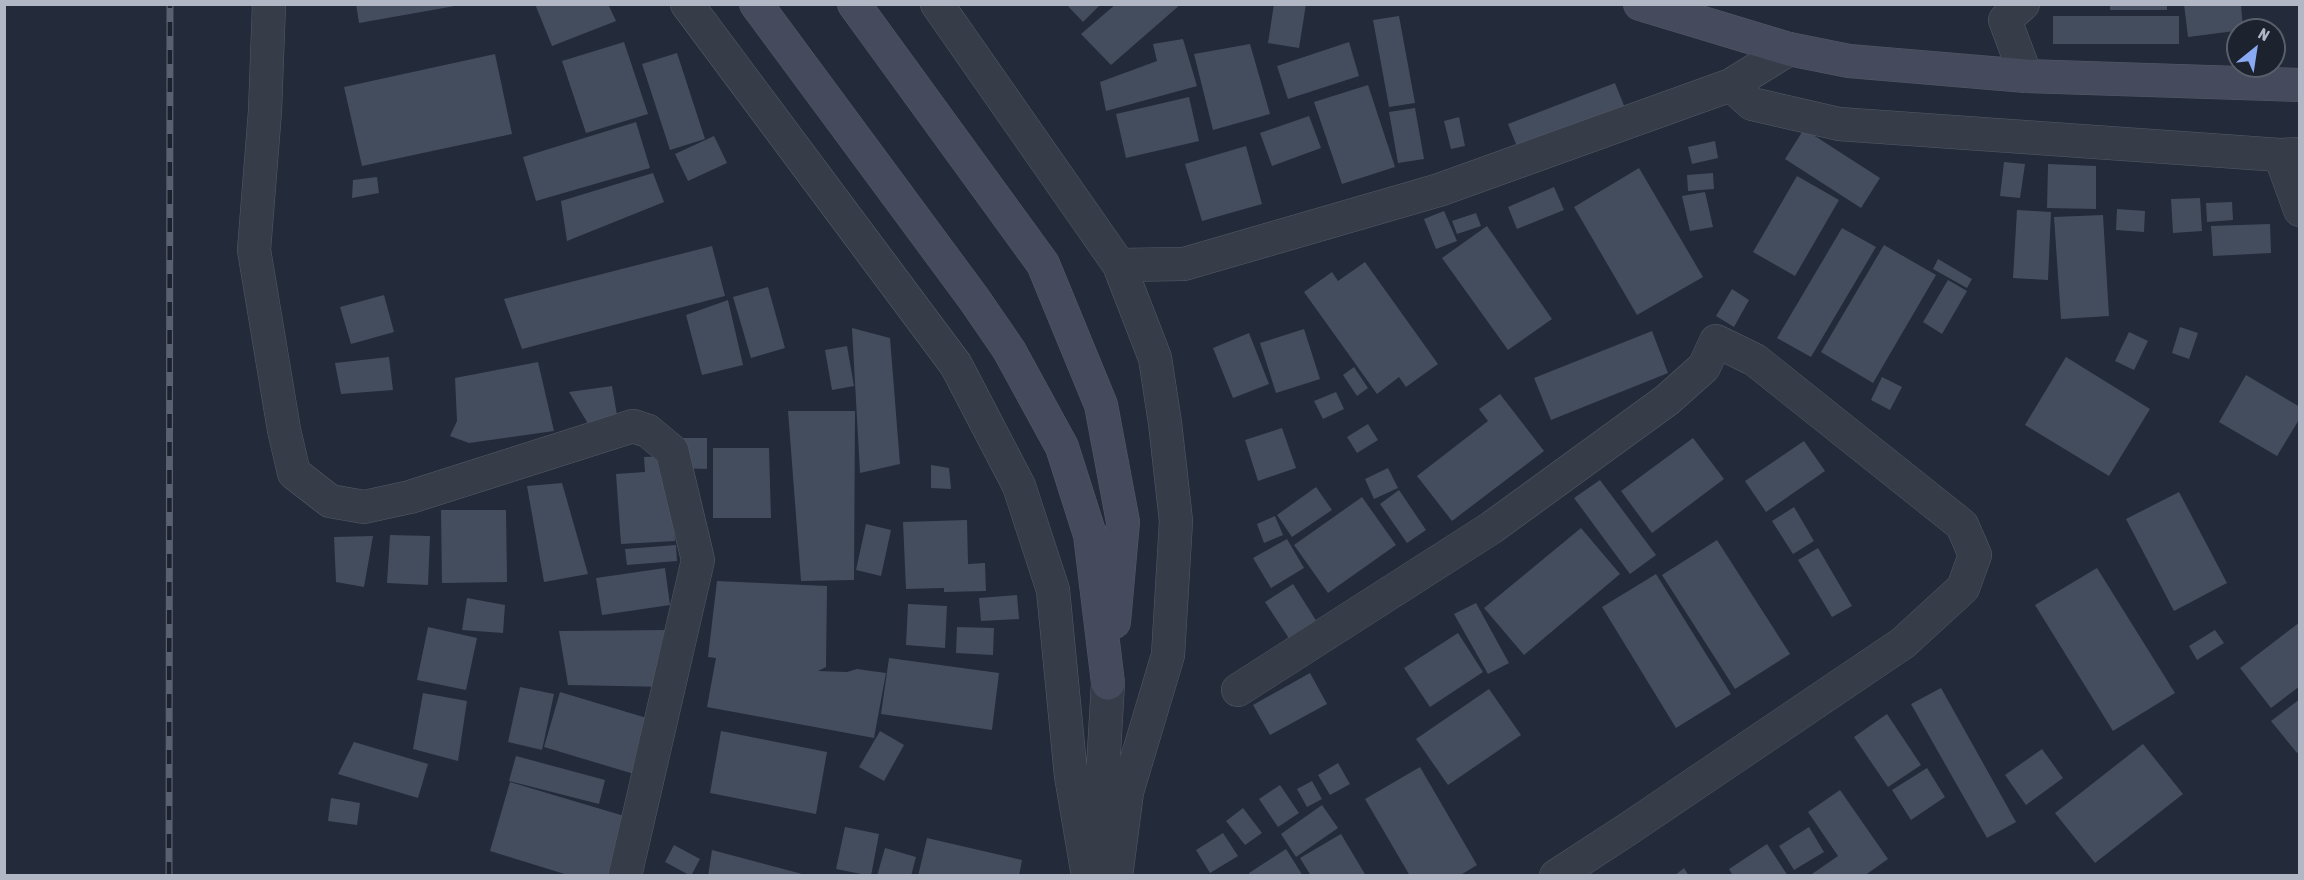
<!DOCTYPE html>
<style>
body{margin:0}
#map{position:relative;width:2304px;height:880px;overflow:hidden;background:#232a39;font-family:"Asap Condensed",sans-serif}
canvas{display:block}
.frame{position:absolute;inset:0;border:6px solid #b1b7c5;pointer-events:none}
.north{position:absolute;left:2226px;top:18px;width:60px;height:60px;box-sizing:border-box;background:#1c222e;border:2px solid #585e6a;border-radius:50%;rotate:30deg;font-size:16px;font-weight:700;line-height:24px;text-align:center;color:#b1b7c5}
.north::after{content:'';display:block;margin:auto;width:21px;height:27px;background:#89a9f2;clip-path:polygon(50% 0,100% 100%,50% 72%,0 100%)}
</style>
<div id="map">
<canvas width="2304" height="880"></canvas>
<div class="frame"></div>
<div class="north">N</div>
</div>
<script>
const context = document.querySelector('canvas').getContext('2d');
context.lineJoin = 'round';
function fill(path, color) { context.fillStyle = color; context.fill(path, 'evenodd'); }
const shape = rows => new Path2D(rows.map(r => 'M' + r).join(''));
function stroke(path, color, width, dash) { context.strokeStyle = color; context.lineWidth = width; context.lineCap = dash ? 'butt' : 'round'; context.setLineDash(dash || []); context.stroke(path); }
const building = shape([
 [356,4,455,4,455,6,359,23],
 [535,4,608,4,616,21,552,46],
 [1066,4,1101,4,1083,22],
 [1116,4,1181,4,1111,65,1081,34],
 [1274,4,1306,4,1299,48,1268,43],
 [2110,4,2167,4,2167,10,2110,10],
 [2184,4,2241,4,2243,30,2188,37],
 [1399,16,1415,103,1389,107,1373,20],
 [2053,16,2179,16,2179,44,2053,44],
 [1183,39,1197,86,1106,111,1100,82,1157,61,1153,44],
 [624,42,648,114,586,133,562,61],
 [1349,42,1359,76,1288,99,1277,66],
 [1250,44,1270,114,1213,130,1194,54],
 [677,53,705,139,670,150,642,64],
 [495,54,512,134,362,166,344,87],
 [1615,83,1625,108,1518,149,1508,124],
 [1368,85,1395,167,1342,184,1314,102],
 [1189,97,1199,141,1126,158,1116,114],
 [1415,108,1424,159,1398,163,1389,112],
 [1309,116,1321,148,1272,166,1260,133],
 [1459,117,1465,146,1451,149,1444,121],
 [636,122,650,168,536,201,523,157],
 [1804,129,1880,178,1861,208,1785,159],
 [714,136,727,163,688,181,675,154],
 [1715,141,1718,158,1692,164,1688,147],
 [1246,146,1262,204,1202,221,1185,164],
 [2004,162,2025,164,2020,198,2000,196],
 [2048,164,2096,166,2096,209,2047,208],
 [1639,168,1703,277,1637,315,1574,207],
 [653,173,664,202,567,241,561,201],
 [1713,173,1714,189,1688,191,1687,175],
 [1797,176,1839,200,1795,276,1753,252],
 [377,177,379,193,352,198,353,180],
 [1554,187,1564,210,1517,229,1508,207],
 [1705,192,1713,227,1690,231,1682,196],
 [2200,198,2202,231,2173,233,2171,199],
 [2232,202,2233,220,2207,222,2206,203],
 [2117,209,2145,211,2144,232,2116,230],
 [2017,210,2051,212,2048,280,2013,278],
 [1444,211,1457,241,1436,249,1424,219],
 [1476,213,1481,226,1457,234,1452,221],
 [2103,215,2109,316,2061,319,2054,217],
 [2270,224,2271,253,2213,256,2211,226],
 [1487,226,1552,319,1508,350,1442,258],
 [1842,228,1876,247,1811,357,1777,338],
 [1884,245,1936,275,1873,383,1821,352],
 [712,246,725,296,522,349,504,299],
 [1938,259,1972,279,1967,288,1933,269],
 [1365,262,1438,364,1406,387,1399,377,1377,394,1304,292,1332,272,1338,281],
 [1948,280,1967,291,1942,334,1923,322],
 [768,287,785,348,751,358,733,297],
 [1732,289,1749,300,1734,327,1716,316],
 [384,295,394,332,351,344,340,307],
 [728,300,743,365,702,375,686,315],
 [2180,327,2198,333,2189,359,2172,353],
 [852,328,890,338,900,464,860,473],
 [1304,329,1320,379,1276,393,1260,343],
 [1652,331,1668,373,1551,420,1534,378],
 [2129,332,2148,341,2134,370,2115,361],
 [1249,333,1269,384,1233,398,1213,348],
 [847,346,854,386,832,390,825,350],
 [389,357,393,390,341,394,335,363],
 [2066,357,2150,409,2109,476,2025,425],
 [538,362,554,431,469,443,450,436,457,421,455,378],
 [1354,367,1368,388,1357,396,1343,375],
 [2246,375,2300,407,2300,418,2277,456,2219,422],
 [1882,377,1902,387,1890,410,1871,400],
 [612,386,618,421,593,432,569,392],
 [1336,392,1344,409,1323,419,1314,401],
 [1500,394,1544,451,1452,521,1417,476,1488,421,1479,409],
 [788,411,855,411,854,580,801,581],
 [1368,424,1378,440,1357,453,1347,437],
 [1282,428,1296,468,1258,481,1245,440],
 [678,438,707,438,707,469,678,468],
 [1693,438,1724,479,1652,533,1621,491],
 [1804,441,1825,471,1766,512,1745,481],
 [713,448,769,448,771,518,713,518],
 [670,456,675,541,621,544,616,474,645,472,644,457],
 [931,465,949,468,951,489,931,488],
 [1388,468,1398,488,1374,499,1365,479],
 [1600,480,1656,555,1630,574,1574,498],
 [562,483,588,574,544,582,527,486],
 [1316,487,1332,510,1292,537,1277,515],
 [1399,490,1426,530,1407,543,1380,504],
 [2179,492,2227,583,2174,611,2126,519],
 [1362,497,1396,545,1328,593,1294,545],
 [1794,507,1814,541,1793,554,1772,521],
 [441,510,506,510,507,582,442,583],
 [1275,516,1283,535,1264,543,1257,524],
 [967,520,968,564,985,563,986,591,944,592,944,588,906,589,903,522],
 [866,524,891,530,881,576,856,570],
 [1581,528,1620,574,1524,655,1484,608],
 [390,535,430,536,428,585,387,583],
 [373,536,364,587,336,582,334,537],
 [1287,539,1304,568,1271,588,1253,558],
 [1717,540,1790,654,1735,689,1662,575],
 [676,545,677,561,627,565,625,549],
 [1818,548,1852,606,1832,617,1798,560],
 [665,568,670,605,602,615,596,578],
 [2097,568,2175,693,2113,731,2035,605],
 [1656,574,1731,694,1676,728,1602,607],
 [717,581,827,586,826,667,818,671,847,672,857,669,886,673,874,738,707,707,716,658,708,657],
 [1293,584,1317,622,1290,640,1265,602],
 [1017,595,1019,619,981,621,979,598],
 [467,598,505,605,503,633,462,630],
 [1476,603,1509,663,1488,674,1454,614],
 [908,604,947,606,945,648,906,645],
 [2300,622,2300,686,2271,708,2240,668],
 [428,627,477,638,466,690,417,680],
 [957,627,994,628,993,655,956,653],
 [666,630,668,687,568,685,559,631],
 [2215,630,2224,643,2197,660,2189,646],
 [1458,633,1483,672,1430,707,1404,668],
 [889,658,999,673,992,730,881,714],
 [1310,673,1327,704,1270,735,1253,705],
 [520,687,554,694,542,750,508,742],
 [1941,688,2016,822,1987,838,1911,704],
 [1489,689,1521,735,1448,785,1416,739],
 [560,692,660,722,644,777,544,747],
 [423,693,467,701,458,761,413,749],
 [2300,699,2300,751,2297,753,2271,721],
 [1887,714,1921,765,1888,787,1854,737],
 [721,731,827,752,816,814,710,793],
 [880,731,904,745,884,781,859,767],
 [354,742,428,764,418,798,338,774],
 [2143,744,2183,794,2095,863,2055,813],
 [2042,749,2063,778,2026,805,2005,775],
 [516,756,605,780,599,804,509,781],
 [1338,763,1350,784,1330,795,1318,775],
 [1420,767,1477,865,1459,876,1410,876,1365,799],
 [1927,768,1945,797,1911,820,1892,790],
 [1312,781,1322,799,1307,807,1297,789],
 [510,782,631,818,614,876,571,876,490,851],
 [1280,785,1299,813,1278,827,1259,799],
 [1840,790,1888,859,1864,876,1809,876,1838,856,1808,812],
 [331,798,360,803,357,825,328,821],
 [1322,805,1338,828,1296,857,1281,834],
 [1243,808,1262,833,1245,845,1226,821],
 [845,827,879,834,871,876,836,869],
 [1809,827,1824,852,1794,870,1779,846],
 [1223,833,1238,856,1210,873,1196,850],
 [1341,834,1366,876,1311,876,1300,858],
 [927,838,1022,860,1019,876,918,876],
 [1767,844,1788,876,1733,876,1729,869],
 [674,845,700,859,691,876,665,862],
 [885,848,916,857,911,876,877,876],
 [1286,849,1303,876,1250,876,1249,873],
 [712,850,806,875,806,876,708,876],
 [1684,868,1689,876,1674,876]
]);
const minor = shape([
 [269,4,265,111,254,250,284,430,294,473,330,501,364,507,410,497,633,426,648,431,672,451,698,560,625,876],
 [687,4,956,365,1019,486,1053,590,1071,776,1088,876],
 [937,4,1119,265,1155,358,1165,423,1176,521,1168,655,1127,792,1116,876],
 [2023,4,2005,20,2026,76],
 [1789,49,1731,85,1752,104,1839,124,2280,155,2300,154],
 [2280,155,2300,210],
 [1119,265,1184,264,1439,190,1731,85],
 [1238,690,1491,528,1667,400,1704,367,1716,341,1755,360,1962,525,1975,555,1963,588,1903,643,1628,829,1556,876],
 [1098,855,1108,683]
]);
const secondary = shape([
 [756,4,974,299,1009,350,1062,447,1090,535,1108,683],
 [854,4,1043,264,1101,405,1123,522,1114,622],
 [1640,4,1789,49,1849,61,2026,76,2300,85]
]);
const rail = shape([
 [169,876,170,4]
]);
fill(building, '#444d5e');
stroke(minor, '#545a67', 34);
stroke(secondary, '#545a67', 34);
stroke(minor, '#363d49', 33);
stroke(secondary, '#454b5c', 33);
stroke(rail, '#596070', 7);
stroke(rail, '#1c222e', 4.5, [14]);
</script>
